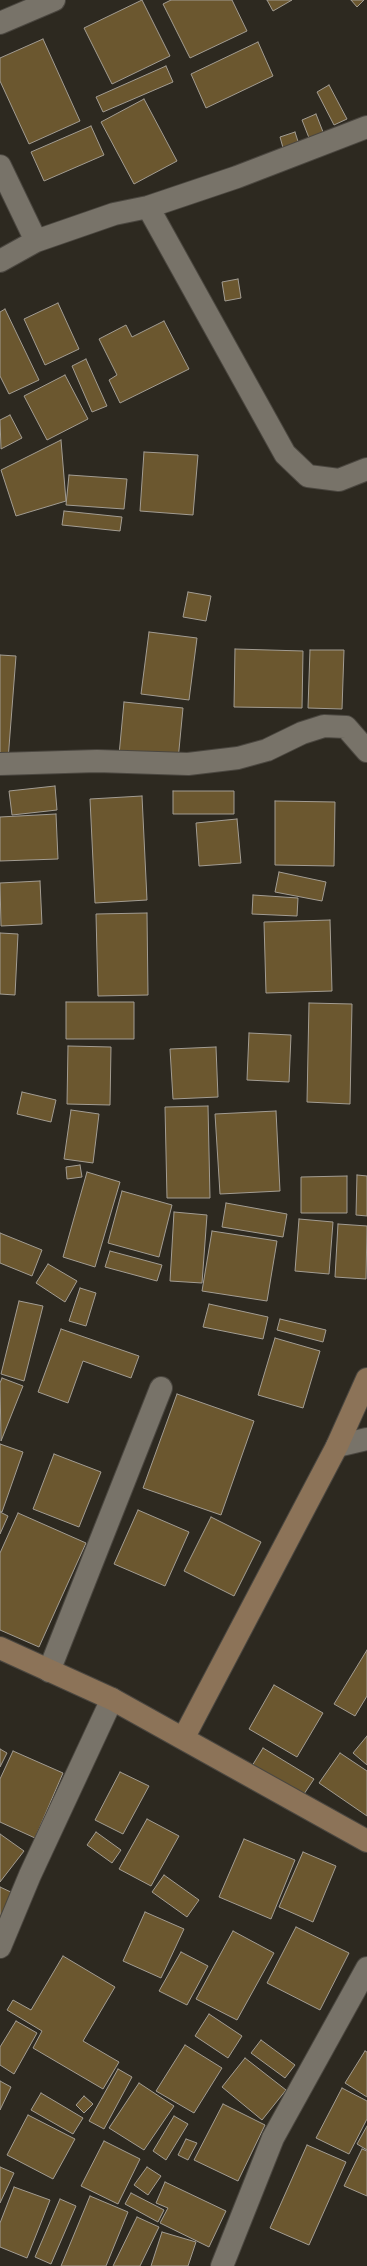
<!DOCTYPE html>
<style>
body{margin:0}
canvas{display:block;background:#2d2920}
</style>
<canvas width="367" height="2266"></canvas>
<script>
const context = document.querySelector('canvas').getContext('2d');
context.lineJoin = 'round';
function fill(path, color) { context.fillStyle = color; context.fill(path, 'evenodd'); }
const shape = rows => new Path2D(rows.map(r => 'M' + r).join(''));
function stroke(path, color, width, dash) { context.strokeStyle = color; context.lineWidth = width; context.lineCap = dash ? 'butt' : 'round'; context.setLineDash(dash || []); context.stroke(path); }
const building = shape([
 [142,0,170,56,112,84,84,28,142,0],
 [171,0,232,0,247,31,190,58,163,4,171,0],
 [267,0,292,0,273,11,267,0],
 [351,0,364,0,357,7,351,0],
 [43,39,80,121,29,144,0,81,0,58,43,39],
 [258,42,273,76,206,108,191,74,258,42],
 [166,66,173,82,103,112,96,97,166,66],
 [329,85,347,119,334,125,317,92,329,85],
 [144,99,177,161,134,184,101,122,144,99],
 [316,114,325,137,311,143,302,120,316,114],
 [91,126,104,155,44,181,31,152,91,126],
 [295,132,301,151,285,155,280,137,295,132],
 [238,279,241,298,225,301,222,282,238,279],
 [58,303,79,349,45,365,24,319,58,303],
 [5,309,39,380,9,394,0,376,0,312,5,309],
 [164,321,189,369,120,403,109,380,117,375,99,339,126,325,132,337,164,321],
 [86,359,107,406,92,412,72,366,86,359],
 [65,375,88,419,47,440,24,396,65,375],
 [10,415,22,438,1,449,0,420,10,415],
 [61,440,66,501,16,516,1,470,61,440],
 [144,452,198,455,193,515,140,511,144,452],
 [69,475,127,479,124,509,66,505,69,475],
 [64,511,122,517,120,531,62,525,64,511],
 [188,592,211,596,206,621,183,617,188,592],
 [149,632,197,638,189,700,141,694,149,632],
 [235,649,303,651,302,708,234,707,235,649],
 [310,650,344,650,342,709,308,708,310,650],
 [0,655,16,656,8,760,0,759,0,655],
 [124,702,183,708,178,760,119,755,124,702],
 [55,786,57,810,12,815,9,791,55,786],
 [173,791,234,791,234,814,173,814,173,791],
 [142,796,147,900,95,903,90,799,142,796],
 [275,801,335,802,334,866,275,865,275,801],
 [56,814,58,859,0,861,0,817,56,814],
 [237,819,241,863,199,866,196,823,237,819],
 [279,872,326,882,322,901,275,892,279,872],
 [40,881,42,924,1,926,0,883,40,881],
 [253,895,298,898,297,916,252,914,253,895],
 [147,913,148,995,98,996,96,914,147,913],
 [330,920,332,991,266,993,264,922,330,920],
 [0,933,18,934,15,995,0,994,0,933],
 [66,1002,134,1002,134,1039,66,1039,66,1002],
 [309,1003,352,1004,350,1104,307,1102,309,1003],
 [249,1033,291,1035,289,1082,247,1080,249,1033],
 [68,1046,111,1047,110,1105,67,1104,68,1046],
 [216,1047,218,1097,173,1099,170,1049,216,1047],
 [22,1092,56,1100,51,1122,17,1114,22,1092],
 [208,1106,210,1198,167,1198,165,1107,208,1106],
 [71,1110,99,1114,93,1163,64,1159,71,1110],
 [276,1111,280,1191,220,1194,215,1114,276,1111],
 [80,1165,82,1177,67,1179,66,1167,80,1165],
 [87,1172,120,1182,95,1267,63,1257,87,1172],
 [357,1175,367,1176,367,1216,356,1215,357,1175],
 [347,1176,347,1213,301,1213,301,1177,347,1176],
 [122,1191,172,1205,159,1257,108,1243,122,1191],
 [226,1203,287,1214,283,1237,222,1227,226,1203],
 [174,1212,207,1215,202,1283,170,1281,174,1212],
 [299,1219,333,1222,329,1274,295,1271,299,1219],
 [338,1224,367,1226,366,1279,335,1277,338,1224],
 [212,1231,277,1241,267,1301,202,1291,212,1231],
 [0,1233,42,1250,32,1276,0,1263,0,1233],
 [110,1251,162,1265,157,1281,105,1267,110,1251],
 [48,1264,77,1281,65,1302,36,1283,48,1264],
 [80,1288,96,1293,86,1326,69,1321,80,1288],
 [19,1301,43,1306,24,1381,1,1374,19,1301],
 [209,1304,268,1317,263,1339,203,1327,209,1304],
 [280,1319,326,1330,323,1342,277,1330,280,1319],
 [61,1329,139,1356,131,1378,83,1361,68,1403,38,1392,61,1329],
 [275,1338,320,1351,303,1408,258,1395,275,1338],
 [2,1378,23,1386,1,1441,0,1383,2,1378],
 [177,1394,254,1421,221,1515,143,1488,177,1394],
 [0,1444,23,1452,2,1512,0,1511,0,1444],
 [54,1454,101,1472,79,1527,33,1509,54,1454],
 [138,1510,189,1532,165,1586,114,1564,138,1510],
 [0,1512,8,1516,0,1534,0,1512],
 [18,1513,86,1543,39,1647,0,1630,0,1553,18,1513],
 [211,1517,261,1542,234,1596,184,1571,211,1517],
 [367,1650,367,1696,355,1716,334,1704,367,1650],
 [274,1685,323,1713,297,1757,249,1729,274,1685],
 [367,1736,367,1765,353,1753,367,1736],
 [263,1748,314,1779,302,1797,252,1766,263,1748],
 [0,1749,7,1753,0,1767,0,1749],
 [13,1751,63,1773,35,1838,0,1822,0,1779,13,1751],
 [340,1753,367,1771,367,1816,319,1783,340,1753],
 [120,1772,149,1786,123,1834,95,1820,120,1772],
 [147,1819,179,1836,151,1886,119,1869,147,1819],
 [96,1832,121,1850,112,1863,87,1845,96,1832],
 [0,1834,24,1851,0,1882,0,1834],
 [244,1839,295,1860,271,1919,219,1897,244,1839],
 [303,1852,336,1866,313,1922,279,1907,303,1852],
 [164,1875,199,1900,187,1917,152,1892,164,1875],
 [0,1887,13,1893,0,1920,0,1887],
 [145,1912,184,1929,161,1978,123,1961,145,1912],
 [296,1927,349,1953,320,2010,267,1983,296,1927],
 [233,1931,274,1953,237,2020,196,1999,233,1931],
 [181,1952,208,1966,187,2005,159,1991,181,1952],
 [63,1956,115,1987,83,2041,119,2062,103,2089,33,2048,42,2031,7,2010,13,2000,31,2010,63,1956],
 [209,2014,242,2036,228,2058,195,2036,209,2014],
 [16,2021,37,2033,14,2074,0,2065,0,2047,16,2021],
 [261,2040,295,2065,285,2078,251,2053,261,2040],
 [185,2045,222,2068,194,2113,156,2091,185,2045],
 [365,2051,367,2052,367,2097,345,2083,365,2051],
 [245,2058,286,2090,262,2120,222,2087,245,2058],
 [118,2069,132,2077,104,2129,89,2121,118,2069],
 [0,2081,11,2087,0,2110,0,2081],
 [139,2083,174,2106,144,2150,109,2128,139,2083],
 [342,2088,367,2101,367,2119,349,2154,316,2138,342,2088],
 [41,2093,83,2118,73,2134,31,2110,41,2093],
 [84,2096,93,2104,84,2113,76,2105,84,2096],
 [223,2104,265,2125,238,2181,194,2160,223,2104],
 [28,2115,75,2139,53,2179,7,2155,28,2115],
 [174,2116,188,2124,166,2160,153,2151,174,2116],
 [367,2126,367,2150,357,2144,367,2126],
 [186,2139,197,2143,188,2160,178,2155,186,2139],
 [104,2141,140,2159,118,2204,81,2186,104,2141],
 [307,2145,346,2162,309,2245,270,2228,307,2145],
 [362,2149,367,2151,367,2196,344,2186,362,2149],
 [0,2167,14,2173,0,2203,0,2167],
 [147,2167,161,2176,148,2195,134,2185,147,2167],
 [165,2182,226,2211,209,2247,160,2223,168,2208,156,2203,165,2182],
 [14,2187,50,2200,27,2258,0,2247,0,2223,14,2187],
 [131,2193,164,2210,158,2222,125,2204,131,2193],
 [90,2196,128,2212,106,2266,61,2266,90,2196],
 [60,2199,76,2206,51,2264,35,2257,60,2199],
 [137,2217,159,2227,140,2266,113,2266,137,2217],
 [162,2232,196,2242,188,2266,151,2266,162,2232]
]);
const street = shape([
 [0,23,54,0],
 [0,166,36,241],
 [148,207,285,454,308,476,339,480,367,469],
 [0,261,36,241,114,214,148,207,237,177,367,127],
 [0,764,97,761,188,764,238,758,267,750,302,733,324,726,346,727,367,751],
 [337,1446,367,1439],
 [49,1671,161,1388],
 [0,1947,30,1875,112,1699],
 [222,2266,273,2138,367,1968]
]);
const secondary = shape([
 [0,1648,112,1699,367,1841],
 [184,1737,337,1446,367,1379]
]);
fill(building, '#6b572f');
stroke(building, '#a29c92', 1);
stroke(street, '#4b4740', 24);
stroke(secondary, '#4b4740', 24);
stroke(street, '#787369', 22);
stroke(secondary, '#8c7358', 22);
</script>
